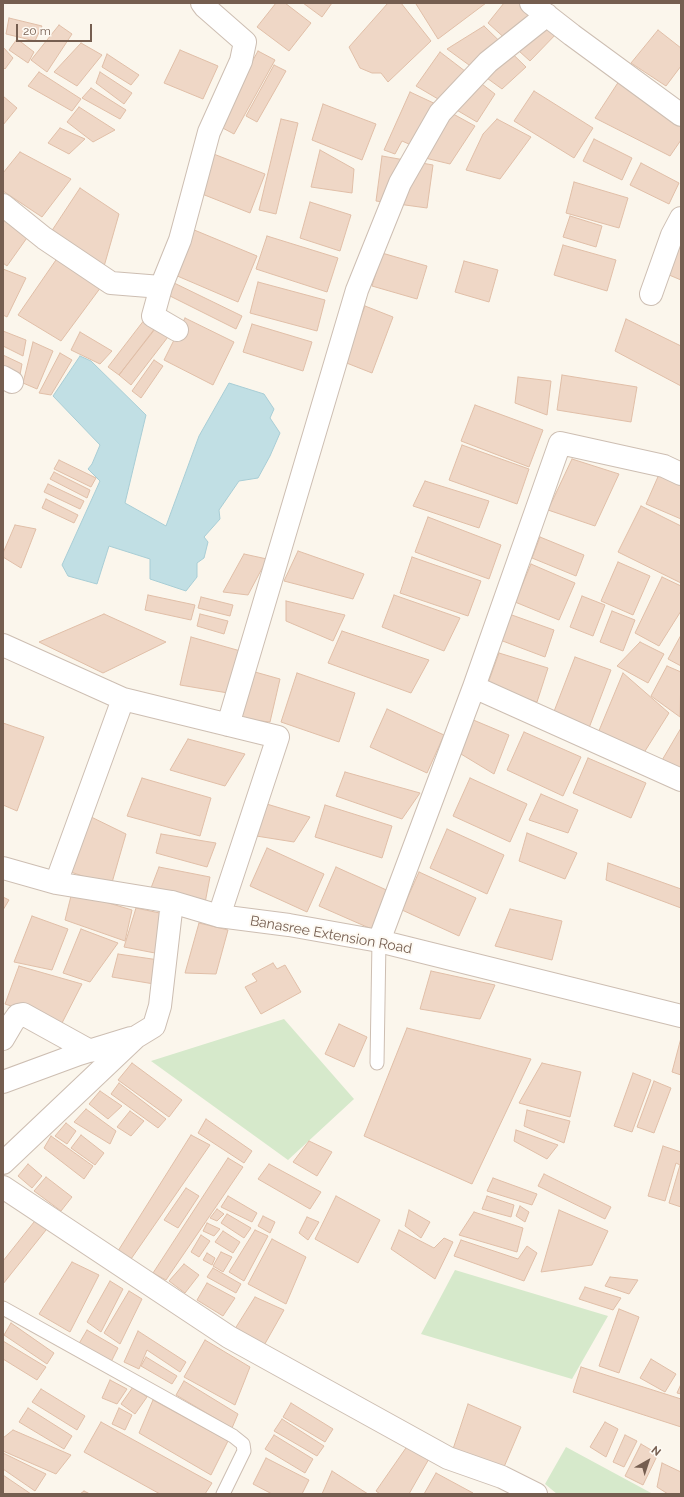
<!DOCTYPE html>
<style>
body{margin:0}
#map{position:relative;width:684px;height:1497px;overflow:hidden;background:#fbf6ec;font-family:Raleway,sans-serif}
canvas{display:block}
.frame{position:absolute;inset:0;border:4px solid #755e50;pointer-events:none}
.north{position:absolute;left:628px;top:1441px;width:40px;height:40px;-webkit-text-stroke:3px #fefaf3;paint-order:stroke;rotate:39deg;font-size:11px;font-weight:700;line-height:16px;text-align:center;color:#755e50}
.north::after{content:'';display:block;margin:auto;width:14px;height:18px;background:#755e50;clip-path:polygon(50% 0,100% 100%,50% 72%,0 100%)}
.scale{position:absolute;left:16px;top:24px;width:76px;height:18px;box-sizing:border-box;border:2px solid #755e50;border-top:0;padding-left:5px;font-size:12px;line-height:14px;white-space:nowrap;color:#755e50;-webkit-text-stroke:3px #fefaf3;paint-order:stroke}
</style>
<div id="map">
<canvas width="684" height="1497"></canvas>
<div class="frame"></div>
<div class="north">N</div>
<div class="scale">20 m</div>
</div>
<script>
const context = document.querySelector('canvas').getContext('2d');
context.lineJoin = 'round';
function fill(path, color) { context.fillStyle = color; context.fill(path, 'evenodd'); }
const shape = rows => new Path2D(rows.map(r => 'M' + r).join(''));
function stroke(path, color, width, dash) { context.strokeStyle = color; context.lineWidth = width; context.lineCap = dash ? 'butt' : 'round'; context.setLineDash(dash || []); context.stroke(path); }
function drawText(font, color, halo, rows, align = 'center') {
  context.font = font + ' Raleway,sans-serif'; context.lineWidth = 4; context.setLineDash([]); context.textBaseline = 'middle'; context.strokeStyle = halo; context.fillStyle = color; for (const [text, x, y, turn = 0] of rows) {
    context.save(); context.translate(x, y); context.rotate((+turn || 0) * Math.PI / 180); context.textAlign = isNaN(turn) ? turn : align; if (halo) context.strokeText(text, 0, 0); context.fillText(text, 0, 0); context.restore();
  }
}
const green = shape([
 [284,1019,354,1099,288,1160,151,1061],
 [455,1270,608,1316,572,1379,421,1334],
 [566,1447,653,1494,557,1494,545,1484]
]);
const water = shape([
 [80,356,91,361,146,415,125,503,166,526,199,436,229,383,264,394,274,409,270,418,280,433,270,456,258,478,239,481,219,510,220,519,204,537,208,542,204,558,197,563,197,577,186,591,150,579,150,559,109,546,97,584,68,576,62,565,100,481,88,469,92,464,100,445,53,396,80,356]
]);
const building = shape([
 [276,3,285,3,311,23,289,51,257,27,276,3],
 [303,3,332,3,322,17,303,3],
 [388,3,401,3,431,41,388,82,381,73,372,73,360,68,349,47,388,3],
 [418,3,486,3,438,39,416,4,418,3],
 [504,3,529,3,560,30,530,61,488,23,504,3],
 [9,18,42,26,35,41,6,34,9,18],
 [59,25,72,34,47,72,31,60,59,25],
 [484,26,526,67,502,89,447,49,484,26],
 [658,30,681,48,681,66,666,86,631,63,658,30],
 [17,39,34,52,28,63,9,50,17,39],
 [81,43,102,55,77,86,54,72,81,43],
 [3,47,13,58,5,69,3,67,3,47],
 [180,50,218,66,203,99,164,83,180,50],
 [258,51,275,60,234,134,217,125,258,51],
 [440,52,495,94,477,122,416,86,440,52],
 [107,54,139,75,131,85,102,67,107,54],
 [274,65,286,71,257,122,246,116,274,65],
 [39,72,81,99,72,111,28,86,39,72],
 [100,72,132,93,124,104,96,83,100,72],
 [621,78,681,120,681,140,670,156,595,118,621,78],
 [91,88,126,110,120,119,82,98,91,88],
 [534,91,593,128,574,158,514,121,534,91],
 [410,92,440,106,418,148,402,141,395,154,384,150,410,92],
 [3,96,17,108,3,125,3,96],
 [323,104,376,124,362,160,312,140,323,104],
 [79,107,115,130,93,142,67,122,79,107],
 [446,110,475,126,450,164,421,157,446,110],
 [281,119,298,123,276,214,259,210,281,119],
 [497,119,531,137,500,179,466,170,483,134,497,119],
 [60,128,85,139,69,154,48,143,60,128],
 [594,139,632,158,622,180,583,161,594,139],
 [320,150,354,169,352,193,311,187,320,150],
 [20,152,71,179,42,217,3,191,3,173,20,152],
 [211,153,265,174,250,213,197,192,211,153],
 [382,156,433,165,427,208,376,201,382,156],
 [641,163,679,183,669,204,630,185,641,163],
 [574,182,628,198,619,228,566,213,574,182],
 [80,188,119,214,103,270,49,235,80,188],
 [310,202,351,215,340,251,300,238,310,202],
 [3,216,29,235,7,266,3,263,3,216],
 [570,216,602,226,596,247,563,237,570,216],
 [187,227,257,256,238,302,168,272,187,227],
 [267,236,338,258,327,292,256,269,267,236],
 [681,241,681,280,662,272,681,241],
 [563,245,616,260,607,291,554,275,563,245],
 [382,253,427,266,417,299,372,286,382,253],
 [58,257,101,287,61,341,18,315,58,257],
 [464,261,498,270,489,302,455,292,464,261],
 [3,269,26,278,7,317,3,315,3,269],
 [170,281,242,316,236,329,164,293,170,281],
 [258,282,325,300,317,331,250,313,258,282],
 [365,306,393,317,372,373,344,362,365,306],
 [148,315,159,323,119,375,108,367,148,315],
 [185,318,234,342,213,385,164,360,185,318],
 [626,319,681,346,681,386,615,351,626,319],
 [159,324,171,333,131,385,119,375,159,324],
 [252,324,312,342,303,371,243,352,252,324],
 [3,331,26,340,23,356,3,346,3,331],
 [80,332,112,351,100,364,71,350,80,332],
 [33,342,53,351,37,389,23,383,33,342],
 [60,353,72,360,51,395,39,393,60,353],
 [3,355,22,364,19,380,3,371,3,355],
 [154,360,163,366,141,398,132,391,154,360],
 [562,375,637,387,631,422,557,410,562,375],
 [518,377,551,381,547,415,515,403,518,377],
 [475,405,543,430,529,467,461,441,475,405],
 [462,445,529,469,517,504,449,480,462,445],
 [572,459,619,474,595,526,548,510,572,459],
 [59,460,96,478,91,487,54,469,59,460],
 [664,463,681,469,681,519,646,504,664,463],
 [54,472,90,490,87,498,50,479,54,472],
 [425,481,489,501,479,528,413,506,425,481],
 [48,484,84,501,80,509,44,492,48,484],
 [46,499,78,515,74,523,42,508,46,499],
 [641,506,681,526,681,583,618,552,641,506],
 [428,517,501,545,489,579,415,552,428,517],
 [15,525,36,529,21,568,3,557,3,553,15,525],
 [540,537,584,555,576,576,532,558,540,537],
 [298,551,364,574,353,599,284,581,298,551],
 [244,554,267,559,248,595,223,592,244,554],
 [412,557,481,581,468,616,400,593,412,557],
 [618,562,650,576,633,615,601,601,618,562],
 [531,564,575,583,559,620,515,602,531,564],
 [662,577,681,586,681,611,659,646,635,633,662,577],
 [148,595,195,605,191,620,145,610,148,595],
 [394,595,460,618,444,651,382,627,394,595],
 [582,596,605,605,593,636,570,627,582,596],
 [201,597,233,605,230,616,198,608,201,597],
 [286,601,345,615,333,641,286,621,286,601],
 [612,611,635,620,623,651,600,642,612,611],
 [104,614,166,642,103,673,39,642,104,614],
 [200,614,228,621,224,634,197,626,200,614],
 [509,614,554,630,545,657,500,640,509,614],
 [342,631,429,660,411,693,328,663,342,631],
 [681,635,681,666,668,659,681,635],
 [191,637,244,652,234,694,180,685,191,637],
 [640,642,664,654,648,683,617,666,640,642],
 [499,653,548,668,537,702,487,686,499,653],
 [575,657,611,670,589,728,553,714,575,657],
 [667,666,681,672,680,717,651,696,667,666],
 [255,672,280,679,270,722,234,718,255,672],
 [297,673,355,693,339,742,281,722,297,673],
 [623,673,669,713,640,759,598,733,623,673],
 [387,709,444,735,427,773,370,747,387,709],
 [471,719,509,735,494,774,456,751,471,719],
 [3,723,44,737,17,811,3,805,3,723],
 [681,728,681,769,658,767,681,728],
 [524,732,581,757,563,796,507,770,524,732],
 [188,739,245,754,225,786,170,770,188,739],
 [588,758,646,783,631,818,573,793,588,758],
 [345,772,420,793,402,819,336,796,345,772],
 [142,778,211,798,200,836,127,816,142,778],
 [470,778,527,804,510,842,453,816,470,778],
 [541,794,578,810,568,833,529,820,541,794],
 [260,802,310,817,294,842,250,835,260,802],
 [325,805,392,826,382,858,315,837,325,805],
 [83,813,126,834,111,886,68,871,83,813],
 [447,829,504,855,487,894,430,868,447,829],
 [527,833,577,853,565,879,519,861,527,833],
 [161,834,216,843,207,867,156,853,161,834],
 [267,848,324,874,307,912,250,886,267,848],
 [608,863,681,889,681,908,606,880,608,863],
 [159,867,210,877,205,903,151,888,159,867],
 [336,867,393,893,376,931,319,906,336,867],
 [419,872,476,898,459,936,402,910,419,872],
 [72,892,132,910,125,941,65,920,72,892],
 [3,897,9,900,3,910,3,897],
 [136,908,169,915,160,954,124,947,136,908],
 [510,909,562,921,552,960,495,946,510,909],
 [32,916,68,929,52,970,14,962,32,916],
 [199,923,228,930,216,974,185,973,199,923],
 [81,929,118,943,90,982,63,973,81,929],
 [118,954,159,960,154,984,112,977,118,954],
 [273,963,277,969,285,965,301,992,261,1014,245,987,257,981,252,974,273,963],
 [19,966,82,984,62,1023,5,1004,19,966],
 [431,971,495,985,480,1019,420,1009,431,971],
 [339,1024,367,1037,354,1067,325,1054,339,1024],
 [407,1028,531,1059,472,1184,364,1136,407,1028],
 [681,1038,681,1075,672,1072,681,1038],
 [132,1063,182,1100,169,1117,118,1080,132,1063],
 [542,1063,581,1072,570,1117,519,1103,542,1063],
 [633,1073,651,1080,632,1132,614,1126,633,1073],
 [654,1081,671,1088,654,1133,637,1127,654,1081],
 [119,1083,166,1119,158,1128,111,1094,119,1083],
 [100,1091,122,1106,108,1119,89,1104,100,1091],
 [86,1109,116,1131,110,1144,74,1122,86,1109],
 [527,1110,570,1121,564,1143,524,1126,527,1110],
 [130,1111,144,1121,131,1136,117,1127,130,1111],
 [206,1119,252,1151,244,1163,198,1133,206,1119],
 [66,1123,76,1131,67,1144,55,1136,66,1123],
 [516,1130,558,1145,547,1159,514,1141,516,1130],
 [81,1135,104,1153,95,1165,71,1148,81,1135],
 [191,1135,210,1145,131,1259,118,1251,191,1135],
 [51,1136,93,1166,84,1179,44,1148,51,1136],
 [309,1141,332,1152,317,1176,293,1162,309,1141],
 [663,1146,681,1152,681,1207,669,1203,680,1165,676,1163,665,1201,648,1196,663,1146],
 [228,1158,243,1167,166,1280,153,1273,228,1158],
 [28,1164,42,1176,32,1188,18,1176,28,1164],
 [269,1164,321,1192,310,1209,258,1179,269,1164],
 [544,1174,611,1207,605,1219,538,1186,544,1174],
 [46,1177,72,1197,61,1211,34,1191,46,1177],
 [493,1178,537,1194,532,1205,487,1191,493,1178],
 [186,1188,199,1196,178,1228,164,1220,186,1188],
 [228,1196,257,1213,252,1222,221,1207,228,1196],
 [336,1196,380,1220,358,1263,315,1239,336,1196],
 [487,1196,514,1205,511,1217,482,1209,487,1196],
 [520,1206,529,1212,525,1222,516,1216,520,1206],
 [217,1209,224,1214,217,1221,210,1218,217,1209],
 [409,1210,430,1222,421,1238,405,1226,409,1210],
 [559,1210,608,1231,592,1265,541,1272,559,1210],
 [474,1212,523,1228,517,1252,459,1235,474,1212],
 [227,1214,251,1228,244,1238,221,1223,227,1214],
 [263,1216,275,1222,270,1233,258,1226,263,1216],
 [38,1217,50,1225,3,1284,3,1261,38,1217],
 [307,1217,319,1222,308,1240,299,1233,307,1217],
 [207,1223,220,1229,214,1236,203,1231,207,1223],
 [255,1230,268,1236,244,1281,229,1272,255,1230],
 [399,1230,434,1248,444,1238,453,1242,435,1279,391,1249,399,1230],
 [223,1231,240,1242,233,1253,215,1242,223,1231],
 [201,1235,210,1241,199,1257,191,1252,201,1235],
 [272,1239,306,1257,286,1304,248,1284,272,1239],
 [461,1240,518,1259,527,1246,537,1253,524,1281,454,1256,461,1240],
 [221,1252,232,1257,223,1272,213,1266,221,1252],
 [207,1253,215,1258,212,1265,203,1260,207,1253],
 [72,1262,99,1275,70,1332,39,1314,72,1262],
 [184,1264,199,1275,185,1293,169,1281,184,1264],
 [213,1268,241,1284,236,1293,207,1277,213,1268],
 [610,1277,638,1280,629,1294,605,1286,610,1277],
 [110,1281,123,1289,101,1332,87,1322,110,1281],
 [207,1283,235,1298,223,1316,197,1300,207,1283],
 [585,1287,621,1298,613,1310,579,1299,585,1287],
 [129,1291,142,1299,120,1344,104,1333,129,1291],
 [255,1297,284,1310,262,1349,233,1332,255,1297],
 [619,1309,639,1317,619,1373,599,1366,619,1309],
 [11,1323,54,1353,47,1364,4,1335,11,1323],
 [87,1330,118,1348,110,1364,77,1347,87,1330],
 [138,1331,186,1362,180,1372,147,1350,139,1369,124,1362,138,1331],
 [205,1340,250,1367,235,1405,184,1377,205,1340],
 [3,1341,46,1367,37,1380,3,1359,3,1341],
 [146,1357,177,1376,172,1384,141,1366,146,1357],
 [651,1359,676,1374,665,1392,640,1378,651,1359],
 [581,1367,681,1399,681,1427,573,1392,581,1367],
 [110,1380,127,1389,117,1404,102,1398,110,1380],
 [184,1381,238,1414,232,1428,176,1395,184,1381],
 [681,1384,681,1394,677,1393,681,1384],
 [133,1387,147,1397,135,1414,121,1404,133,1387],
 [41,1389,85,1416,77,1430,32,1402,41,1389],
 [153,1400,228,1441,211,1475,139,1433,153,1400],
 [291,1403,333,1429,325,1442,283,1417,291,1403],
 [468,1404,521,1427,504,1467,453,1449,468,1404],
 [28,1408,72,1436,64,1449,19,1422,28,1408],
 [119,1408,132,1415,125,1430,112,1424,119,1408],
 [282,1419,324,1446,317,1456,274,1431,282,1419],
 [101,1422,212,1483,205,1494,160,1494,84,1452,101,1422],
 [605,1422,618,1429,606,1457,590,1447,605,1422],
 [13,1430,71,1455,56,1474,3,1451,3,1438,13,1430],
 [274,1435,313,1459,305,1473,265,1449,274,1435],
 [625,1435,637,1441,624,1467,613,1462,625,1435],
 [641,1444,658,1454,643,1485,625,1476,641,1444],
 [408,1445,430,1457,409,1494,380,1494,376,1491,408,1445],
 [3,1453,46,1474,35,1491,3,1469,3,1453],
 [266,1458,309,1480,302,1494,272,1494,253,1484,266,1458],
 [662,1463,681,1472,681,1494,668,1494,657,1487,662,1463],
 [332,1471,368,1494,322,1494,332,1471],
 [436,1473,473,1493,472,1494,424,1494,436,1473],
 [3,1475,31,1494,3,1494,3,1475],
 [84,1491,90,1494,80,1494,84,1491]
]);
const lane = shape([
 [377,1063,379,941],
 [3,1308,233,1436,243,1444,244,1451,223,1494]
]);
const street = shape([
 [531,3,572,35,681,115],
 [3,205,44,238,111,283,161,287,180,240,209,132,241,61,245,42,205,7,202,3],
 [161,287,153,316,177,330],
 [651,294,672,235,681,218],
 [3,377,12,382],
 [3,645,123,699],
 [474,687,681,780],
 [228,725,357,290,400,183,440,113,488,62,547,15],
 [3,868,56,883,172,902,219,916,289,925,379,941,681,1016],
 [56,883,123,699,278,737,219,916],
 [379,941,474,687,560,443,664,466,681,474],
 [3,1039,13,1022,18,1015,23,1014,90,1051],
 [3,1082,79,1054,131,1038],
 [3,1163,136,1037,154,1026,160,1006,172,902],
 [3,1187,229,1337,448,1458,502,1477,536,1494]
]);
const streetNames = [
 ["Banasree Extension Road",331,935,10]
];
fill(green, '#d6e9cb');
fill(water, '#c1dfe4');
stroke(water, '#a8cdd5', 1);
fill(building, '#efd7c6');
stroke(building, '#e0bea7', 1);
stroke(lane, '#cdbeb2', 15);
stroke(street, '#cdbeb2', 24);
stroke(lane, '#fff', 13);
stroke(street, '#fff', 22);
drawText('14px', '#755e50', '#fefaf3', streetNames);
</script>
